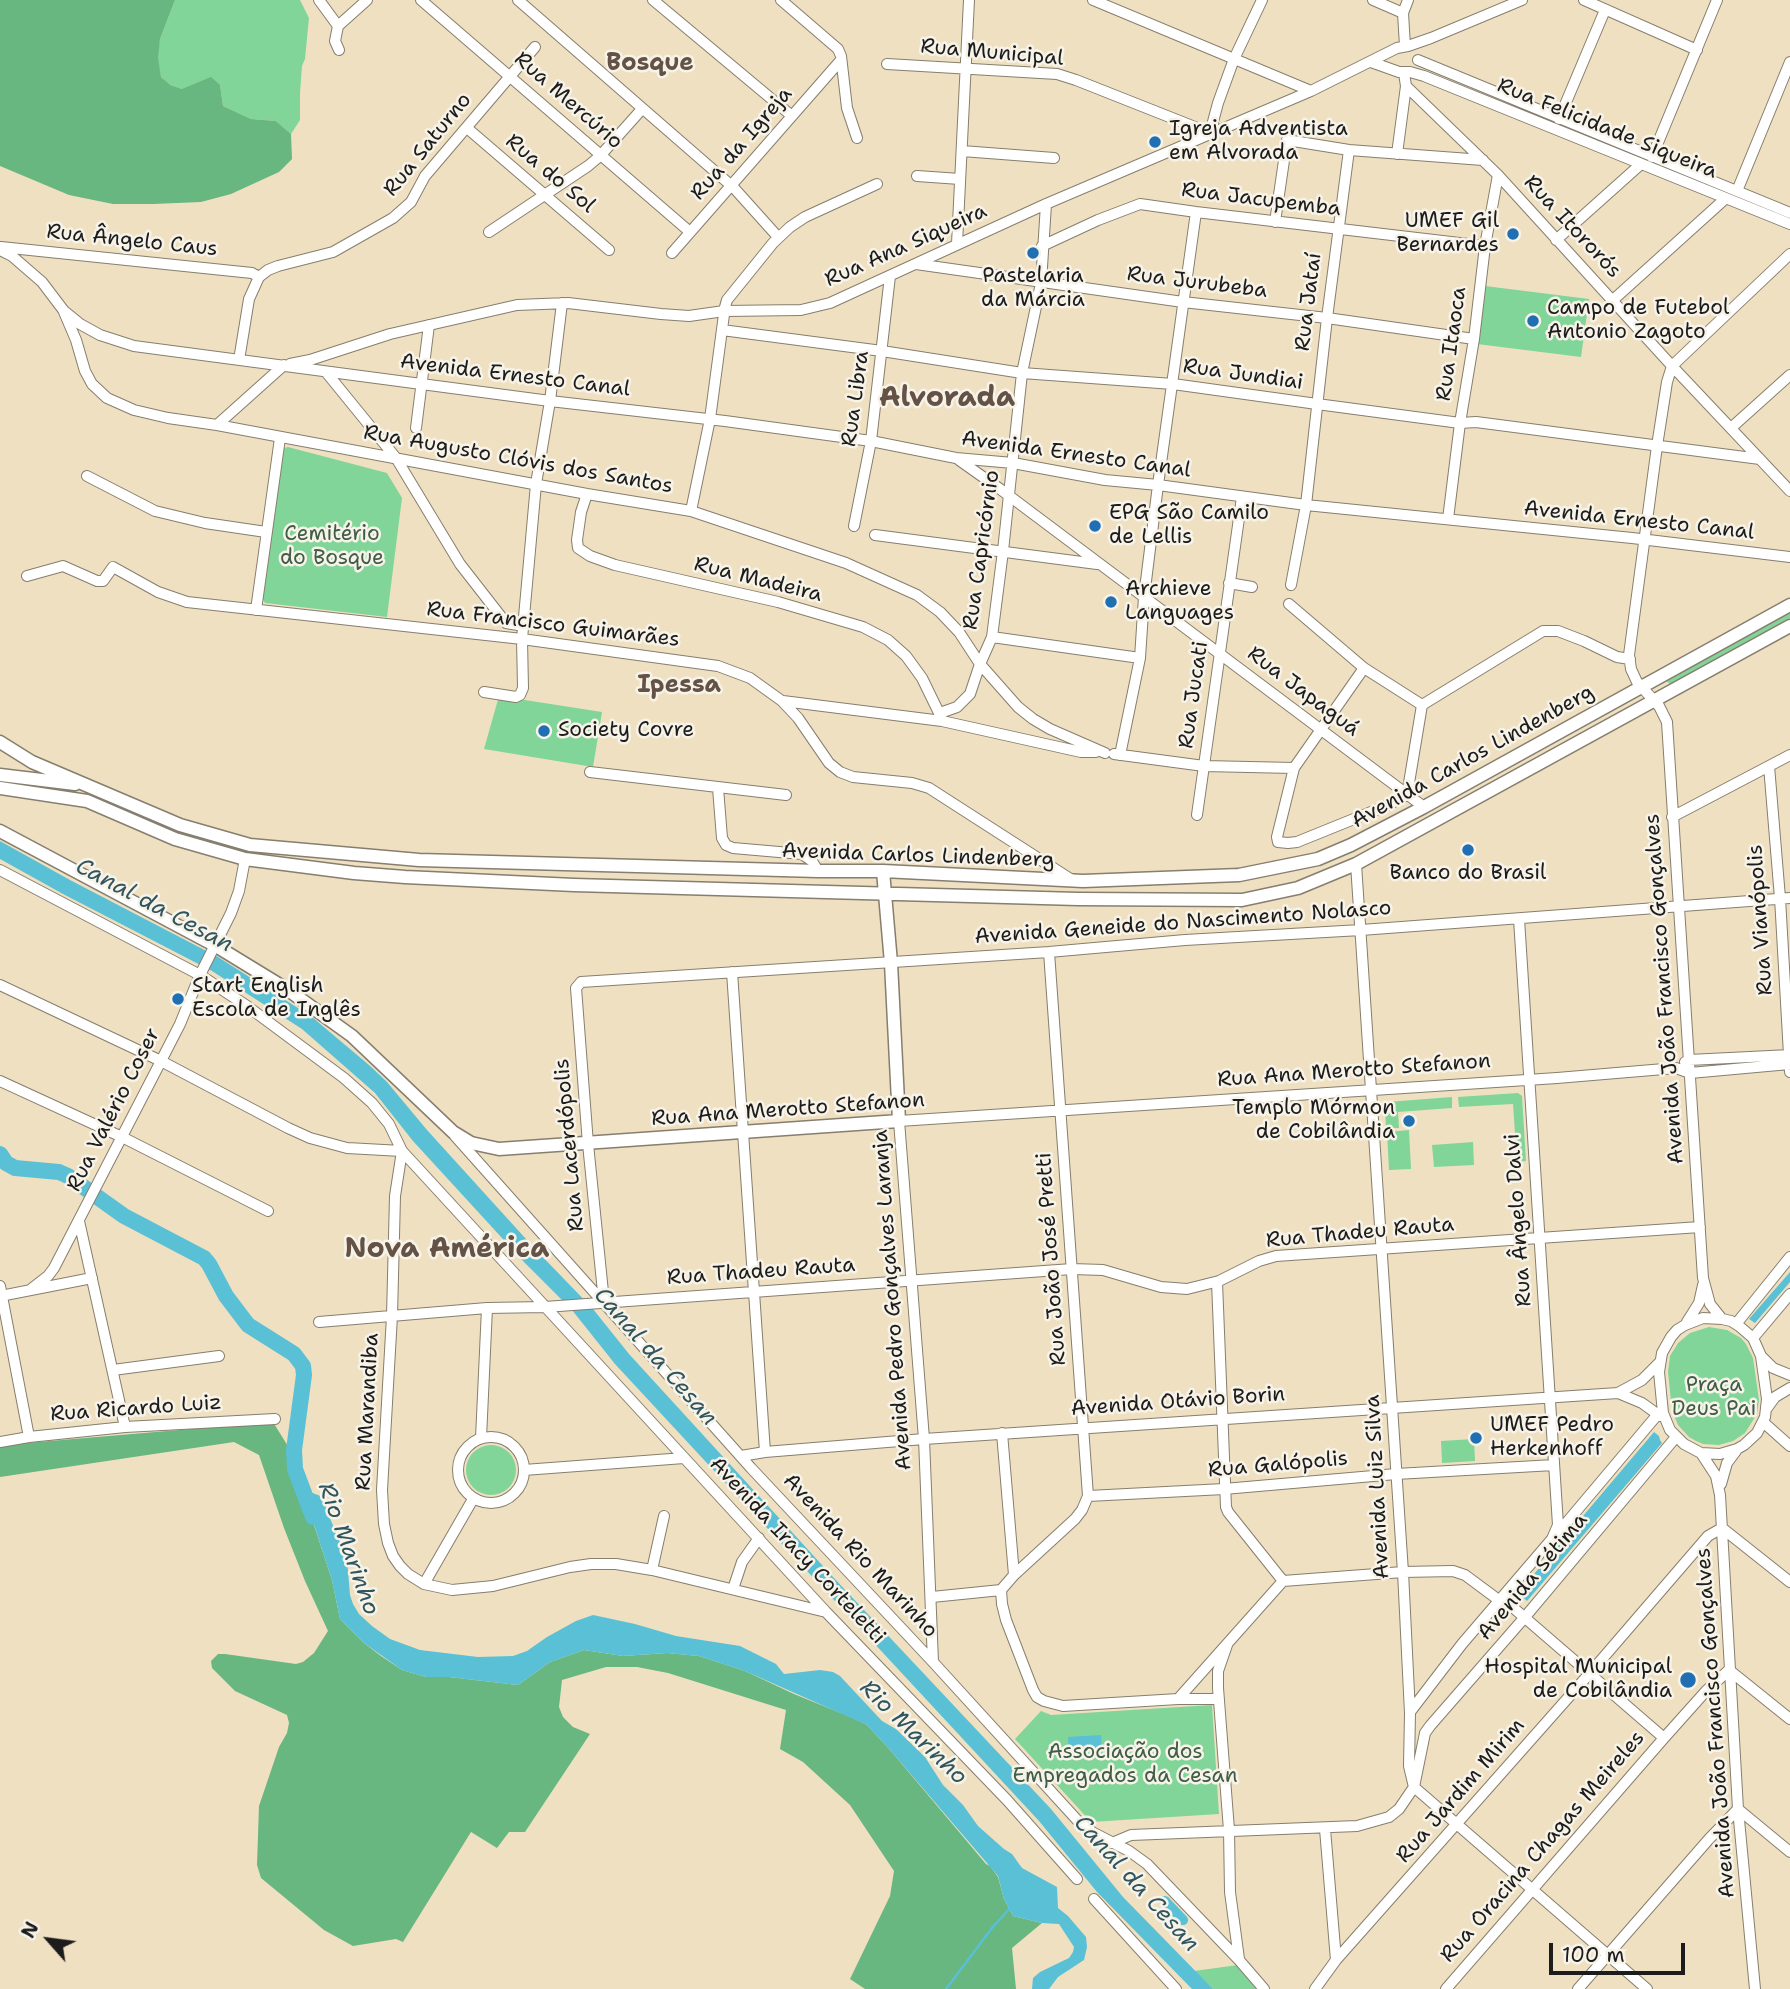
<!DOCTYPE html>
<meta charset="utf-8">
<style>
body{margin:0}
#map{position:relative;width:1790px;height:1989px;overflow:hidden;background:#efe0c1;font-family:"Shantell Sans",sans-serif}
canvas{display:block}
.north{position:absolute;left:14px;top:1905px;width:70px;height:70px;-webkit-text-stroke:5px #f7f3e8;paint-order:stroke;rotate:298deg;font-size:19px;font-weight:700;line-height:28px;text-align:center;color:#1c1c1c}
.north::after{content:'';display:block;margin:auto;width:24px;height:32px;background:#1c1c1c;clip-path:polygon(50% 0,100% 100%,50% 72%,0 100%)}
.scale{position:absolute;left:1549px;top:1943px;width:136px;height:32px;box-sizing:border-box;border:4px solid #1c1c1c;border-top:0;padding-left:9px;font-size:21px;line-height:24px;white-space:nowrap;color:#1c1c1c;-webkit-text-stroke:5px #f7f3e8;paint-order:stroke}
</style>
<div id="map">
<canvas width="1790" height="1989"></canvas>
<div class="north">N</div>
<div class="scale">100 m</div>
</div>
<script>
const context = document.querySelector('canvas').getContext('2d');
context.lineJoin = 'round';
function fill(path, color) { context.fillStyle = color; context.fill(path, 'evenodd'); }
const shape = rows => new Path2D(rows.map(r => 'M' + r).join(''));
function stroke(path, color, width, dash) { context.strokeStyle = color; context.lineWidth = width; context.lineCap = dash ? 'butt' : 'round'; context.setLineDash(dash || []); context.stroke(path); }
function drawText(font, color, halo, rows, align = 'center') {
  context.font = font + ' "Shantell Sans",sans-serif'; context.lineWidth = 5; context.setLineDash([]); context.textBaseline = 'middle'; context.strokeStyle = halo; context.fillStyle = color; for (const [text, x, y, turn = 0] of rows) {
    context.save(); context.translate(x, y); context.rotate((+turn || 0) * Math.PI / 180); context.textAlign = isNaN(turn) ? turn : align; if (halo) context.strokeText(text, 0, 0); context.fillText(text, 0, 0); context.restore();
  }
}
const green = shape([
 [175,0,300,0,309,18,305,59,302,66,300,93,300,120,291,134,276,121,251,119,223,106,220,85,182,89,169,85,161,77,157,58,160,39],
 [1485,286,1589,299,1581,357,1477,344],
 [288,447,387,473,402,498,387,617,265,603,261,596,282,451,284,448],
 [1790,613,1790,618,1670,684,1666,681],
 [499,696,602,712,593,767,484,749],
 [1518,1093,1522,1096,1526,1161,1517,1162,1513,1104,1459,1107,1458,1097],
 [1452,1097,1452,1108,1398,1112,1399,1128,1386,1128,1385,1105,1387,1102],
 [1409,1130,1411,1169,1389,1170,1387,1132],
 [1473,1142,1474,1165,1434,1167,1432,1145],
 [1709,1327,1727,1330,1741,1338,1746,1344,1753,1358,1759,1400,1757,1414,1745,1433,1733,1441,1719,1445,1703,1444,1696,1441,1689,1437,1678,1425,1672,1411,1668,1372,1670,1356,1678,1343,1690,1333],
 [1474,1439,1475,1461,1442,1463,1441,1441],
 '466 1470a25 25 0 1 1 50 0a25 25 0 1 1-50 0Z',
 [1212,1705,1219,1814,1091,1822,1015,1739,1041,1711,1051,1715],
 [1238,1965,1260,1989,1213,1989,1194,1971]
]);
const forest = shape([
 [0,0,175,0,160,39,158,58,161,77,170,85,182,89,211,77,220,85,223,106,251,119,276,121,291,134,292,159,279,172,231,194,201,202,153,204,113,204,69,195,0,166],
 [273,1422,294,1456,311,1516,332,1580,340,1619,364,1643,381,1656,402,1670,426,1677,449,1677,518,1685,550,1662,584,1650,623,1656,667,1653,699,1656,745,1671,794,1694,853,1718,867,1725,891,1751,986,1864,990,1866,998,1877,1004,1899,1013,1916,1042,1923,1012,1948,1016,1989,865,1989,850,1979,890,1896,894,1871,850,1805,803,1762,780,1749,786,1710,668,1673,637,1667,606,1667,562,1680,559,1707,563,1717,573,1727,590,1734,525,1832,509,1832,497,1848,471,1832,403,1942,396,1939,353,1946,324,1930,261,1878,257,1865,259,1806,279,1747,287,1733,289,1723,287,1715,235,1691,212,1668,211,1661,218,1654,225,1654,296,1664,303,1662,314,1653,328,1631,305,1581,284,1528,259,1455,234,1442,0,1477,0,1446,3,1445]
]);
const water = shape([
 [0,841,70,880,218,957,312,1017,369,1065,387,1082,427,1130,536,1250,593,1309,629,1354,833,1577,1051,1809,1123,1897,1213,1989,1192,1989,1097,1892,1039,1821,615,1364,572,1310,524,1262,413,1141,375,1093,302,1029,212,971,63,894,0,859],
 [1790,1272,1790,1282,1755,1323,1749,1319],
 [1654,1432,1659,1436,1660,1440,1662,1443,1527,1601,1518,1593],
 [310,1492,323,1497,327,1511,347,1559,350,1595,353,1604,359,1614,372,1626,390,1639,420,1650,478,1657,513,1656,527,1651,547,1637,576,1621,593,1615,635,1624,676,1636,740,1646,776,1664,784,1674,820,1670,833,1672,840,1676,882,1721,896,1729,925,1757,943,1785,963,1805,978,1826,1004,1849,1012,1854,1022,1868,1057,1887,1058,1908,1068,1916,1086,1937,1087,1947,1084,1960,1058,1977,1049,1989,1032,1989,1033,1978,1040,1972,1069,1958,1073,1952,1074,1947,1059,1924,1042,1923,1013,1916,1004,1899,998,1876,891,1751,867,1725,745,1671,699,1656,667,1653,623,1656,584,1650,550,1662,518,1685,449,1677,426,1677,402,1670,364,1643,340,1619,332,1580,305,1497],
 [1101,1735,1102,1751,1069,1753,1068,1737]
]);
const stream = shape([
 [946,1989,992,1928,1011,1907]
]);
const canal = shape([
 [1165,1901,1183,1920]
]);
const river = shape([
 [0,1154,6,1163,15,1168,59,1172,68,1176,124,1216,204,1258,209,1264,226,1296,248,1325,294,1354,303,1366,304,1375,294,1450,295,1469,313,1517]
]);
const minor = shape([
 [319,0,338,26,335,41,339,50],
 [421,0,690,232],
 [518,0,734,188,778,237],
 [653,0,792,116],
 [781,0,838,49,841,56,847,108,857,138],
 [1093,0,1311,91],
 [1373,0,1403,13],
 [1584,0,1697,50],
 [338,26,367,0],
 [1405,46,1403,13,1408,0],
 [1418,60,1790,213],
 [1371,62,1399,72,1410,72],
 [887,64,1057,74,1076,80,1210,133,1218,103,1234,59,1262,0],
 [1410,72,1424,76,1790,224],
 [1406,86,1498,175,1672,366,1790,491],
 [1559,119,1605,10],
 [467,128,609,250],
 [962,151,1054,158],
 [1397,154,1406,86,1404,73],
 [1652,157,1717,0],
 [917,176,960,179],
 [1737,191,1790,62],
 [1275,222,1287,140,1349,150,1483,160],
 [489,232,588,166,600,156,642,109],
 [1556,240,1641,164],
 [957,244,969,0],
 [1042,246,1098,220,1140,204,1196,212,1485,246],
 [1,247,252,273,259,277],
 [0,250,12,256,42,282,64,311,80,324,100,335,134,346,550,401,725,421,871,441,956,458,1013,463,1105,480,1158,485,1306,505,1632,538,1790,557],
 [672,253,841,60],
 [916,264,1183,302,1327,318,1474,339],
 [1613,300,1726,198],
 [64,312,76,340,85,371,92,384,107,398,134,410,168,418,217,425,587,494,691,511,846,563,917,595,940,612,959,632,980,664,1018,707,1033,719,1050,729,1105,753],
 [722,330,882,351,1022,373,1173,384,1317,404,1460,423,1476,422,1760,459],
 [239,360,249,299,259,277,268,270,278,266,333,252,393,218,411,202,425,176,535,47],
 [290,364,310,360,390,334,517,305,568,303,661,314,689,316,724,311,801,310,830,303,1046,204,1311,91,1397,48,1408,46,1431,38,1522,0],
 [326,372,396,458,460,564,506,623,524,626],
 [217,425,284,365],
 [416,428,429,325],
 [1731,428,1790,375],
 [959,460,1000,489,1424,807],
 [87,476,155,511,205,523,266,532],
 [587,494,581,512,577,540,578,548,590,556,615,565,778,602,863,627,888,640,906,656,922,678,941,717],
 [691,511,710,419,725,307,727,300,773,243,790,227,805,217,877,184],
 [1448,519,1460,423,1474,339,1485,246,1498,175],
 [854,526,871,441,890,276],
 [875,535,1097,564],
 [27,576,63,566,97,581,103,581,113,567,158,592,187,602,522,639,718,666,750,678,782,701,798,718,829,763,840,772,853,777,912,783,929,788,1072,880],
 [1229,583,1252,587],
 [1291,585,1306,505,1327,318,1349,150],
 [1289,604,1364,668,1422,705],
 [256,610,280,438],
 [992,637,1140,658],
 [1364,668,1294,768,1277,837,1278,842,1288,843,1297,842,1386,806,1407,795,1422,705],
 [484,692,516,697,520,695,523,688,522,639,536,484,550,401,562,303],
 [783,701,942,721,1081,752,1096,752],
 [1422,705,1543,631,1558,631,1584,641,1617,657,1630,659],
 [940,713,957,707,970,694,980,664,992,637,1003,551,1022,373,1041,283,1046,204],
 [1114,754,1204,766,1294,768],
 [1120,755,1140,658,1144,597,1158,485,1196,212],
 [1769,766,1780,898,1790,1072],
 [590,772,786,795],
 [718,788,722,838,726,845,733,848,802,854,812,861,818,871],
 [1197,815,1242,497],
 [1672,817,1790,755],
 [1356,864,1403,1572,1410,1713,1409,1766,1414,1787],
 [0,870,200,975,247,1006,344,1078,372,1103,389,1124,402,1151,826,1612,1007,1800,1077,1879],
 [1049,952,1088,1496,1082,1510,1075,1519,1014,1575,1001,1590,1002,1604,1006,1620,1033,1690,1037,1697,1044,1701,1063,1706,1178,1699,1219,1699],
 [732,972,765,1452],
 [0,985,161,1061,288,1128,310,1138,347,1148,402,1151],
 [1685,1062,1689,1060,1790,1055],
 [0,1081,122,1137,268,1211],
 [455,1136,751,1468,933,1662,1078,1821,1092,1832,1129,1851,1147,1864,1239,1960,1264,1989],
 [402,1151,395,1196,392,1316,382,1490,384,1524,388,1543,393,1556,400,1566,408,1574,424,1584,452,1590,493,1586,570,1567,591,1564,616,1564,652,1570,826,1612],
 [79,1221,125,1427],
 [1217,1282,1226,1507,1228,1512,1283,1581],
 [0,1286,29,1437],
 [30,1290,48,1276,54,1268,161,1061,180,1024,200,975,231,913,239,891,245,859],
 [0,1296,92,1278],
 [604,1302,588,1144,576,988,581,982,1049,952,1185,940,1361,930,1790,898],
 [1703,1318,1722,1319,1731,1321,1739,1326,1753,1338,1761,1356,1767,1399,1765,1417,1757,1433,1744,1445,1737,1449,1720,1454,1701,1453,1684,1444,1670,1430,1663,1413,1659,1372,1662,1353,1671,1337,1677,1330,1685,1325,1703,1318],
 [1722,1319,1710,1304,1703,1278,1667,722,1659,706,1637,682,1631,669,1629,655,1657,446,1667,382,1672,366,1790,254],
 [319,1322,487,1308,545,1307,1072,1269,1103,1270,1161,1287,1187,1289,1219,1281,1259,1261,1276,1256,1700,1227],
 [1687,1322,1699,1303,1703,1285],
 [1736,1324,1790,1257],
 [1753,1338,1790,1294],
 [1762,1357,1773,1368,1790,1375],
 [113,1370,219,1356],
 [1618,1393,1642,1403,1660,1416],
 [1767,1408,1775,1397,1790,1388],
 [1763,1422,1790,1446],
 [1002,1433,1014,1575],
 '458 1470a33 33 0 1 1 66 0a33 33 0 1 1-66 0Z',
 [481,1438,487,1308],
 [0,1442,29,1437,125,1427,275,1419],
 [1701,1453,1716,1476,1720,1495,1738,1809,1755,1989],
 [741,1456,765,1452,924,1439,1618,1393,1642,1380,1660,1362],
 [524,1470,684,1458],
 [1721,1484,1727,1463,1736,1451],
 [1088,1496,1224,1489,1396,1474,1554,1465],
 [1557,1534,1658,1414],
 [652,1570,664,1516],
 [1283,1581,1403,1572,1453,1571,1465,1575,1500,1601],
 [424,1584,473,1499],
 [733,1589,742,1562,759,1538],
 [932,1597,1001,1590],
 [1502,1598,1664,1738],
 [1227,1645,1218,1671,1218,1688,1229,1830,1230,1892,1239,1959],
 [933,1662,924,1439,899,1121,1557,1078,1676,1068,1690,1073,1790,1064],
 [1178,1699,1283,1581],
 [1410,1712,1462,1644,1552,1539,1558,1525,1519,919],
 [1414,1787,1647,1989],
 [1325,1829,1336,1960],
 [1112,1843,1131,1835,1357,1826,1389,1817,1399,1809,1414,1787,1425,1733,1430,1726,1525,1617,1676,1437,1677,1439],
 [1094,1899,1176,1989],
 [1315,1989,1336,1960,1590,1673,1708,1536,1722,1528,1790,1582],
 [1446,1989,1664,1738,1706,1691,1729,1670,1790,1719],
 [1578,1989,1709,1839,1738,1809,1790,1852]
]);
const major = shape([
 [0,742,32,762,180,825,250,845,272,847,419,860,818,871,883,871,1083,881,1239,875,1318,859,1351,845,1424,807,1790,605],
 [0,775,75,784],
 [0,788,87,801,175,839,245,859,354,873,405,877,574,885,1078,899,1242,900,1298,888,1356,864,1790,626],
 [0,831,216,946,288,990,352,1036,453,1132,471,1143,499,1149,899,1121,891,963,883,871]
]);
const markers = [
 [1155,142,7,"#1f6fb2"],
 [1513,234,7,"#1f6fb2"],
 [1033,253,7,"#1f6fb2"],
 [1533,321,7,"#1f6fb2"],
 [1095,526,7,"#1f6fb2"],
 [1111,602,7,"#1f6fb2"],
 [544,731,7,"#1f6fb2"],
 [1468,850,7,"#1f6fb2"],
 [178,999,7,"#1f6fb2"],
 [1409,1121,7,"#1f6fb2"],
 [1476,1438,7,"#1f6fb2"],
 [1688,1680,9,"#1f6fb2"]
];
const streetNames = [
 ["Rua Municipal",992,53,5],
 ["Rua Mercúrio",568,101,41],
 ["Rua Felicidade Siqueira",1607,129,22],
 ["Rua da Igreja",742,144,-49],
 ["Rua Saturno",428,145,-51],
 ["Rua do Sol",550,174,40],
 ["Rua Jacupemba",1261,200,7],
 ["Rua Itororós",1572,227,47],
 ["Rua Ângelo Caus",132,241,6],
 ["Rua Ana Siqueira",906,246,-24],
 ["Rua Jurubeba",1197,283,7],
 ["Rua Jataí",1309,302,-83],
 ["Rua Itaoca",1452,344,-82],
 ["Rua Jundiai",1243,375,8],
 ["Avenida Ernesto Canal",515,376,7],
 ["Rua Libra",856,399,-82],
 ["Avenida Ernesto Canal",1076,455,8],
 ["Rua Augusto Clóvis dos Santos",518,460,10],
 ["Avenida Ernesto Canal",1639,521,6],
 ["Rua Capricórnio",982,550,-82],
 ["Rua Madeira",758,580,14],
 ["Rua Francisco Guimarães",553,625,7],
 ["Rua Japaguá",1303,692,37],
 ["Rua Jucati",1194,695,-82],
 ["Avenida Carlos Lindenberg",1473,757,-29],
 ["Avenida Carlos Lindenberg",918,856,2],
 ["Rua Vianópolis",1761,920,-94],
 ["Avenida Geneide do Nascimento Nolasco",1183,923,-4],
 ["Avenida João Francisco Gonçalves",1665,989,-94],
 ["Rua Ana Merotto Stefanon",1354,1071,-4],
 ["Rua Valério Coser",114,1110,-63],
 ["Rua Ana Merotto Stefanon",788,1110,-4],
 ["Rua Lacerdópolis",570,1145,-95],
 ["Rua Ângelo Dalvi",1519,1220,-94],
 ["Rua Thadeu Rauta",1360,1233,-5],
 ["Rua João José Pretti",1052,1259,-94],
 ["Rua Thadeu Rauta",761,1272,-4],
 ["Avenida Pedro Gonçalves Laranja",893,1300,-94],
 ["Avenida Otávio Borin",1178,1402,-4],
 ["Rua Ricardo Luiz",136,1409,-4],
 ["Rua Marandiba",368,1412,-87],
 ["Rua Galópolis",1278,1465,-5],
 ["Avenida Luiz Silva",1378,1487,-93],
 ["Avenida Iracy Corteletti",797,1551,47],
 ["Avenida Rio Marinho",860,1556,47],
 ["Avenida Sétima",1533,1577,-50],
 ["Avenida João Francisco Gonçalves",1716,1723,-94],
 ["Rua Jardim Mirim",1461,1791,-49],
 ["Rua Oracina Chagas Meireles",1543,1847,-49]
];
const poiNames = [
 ["Igreja Adventista",1169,130],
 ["em Alvorada",1169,154],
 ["UMEF Gil",1499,222,"right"],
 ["Bernardes",1499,246,"right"],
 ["Pastelaria",1033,277,"center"],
 ["da Márcia",1033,301,"center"],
 ["Campo de Futebol",1547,309],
 ["Antonio Zagoto",1547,333],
 ["EPG São Camilo",1109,514],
 ["de Lellis",1109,538],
 ["Archieve",1125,590],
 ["Languages",1125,614],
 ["Society Covre",558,731],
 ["Banco do Brasil",1468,874,"center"],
 ["Start English",192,987],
 ["Escola de Inglês",192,1011],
 ["Templo Mórmon",1395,1109,"right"],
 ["de Cobilândia",1395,1133,"right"],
 ["UMEF Pedro",1490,1426],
 ["Herkenhoff",1490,1450],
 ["Hospital Municipal",1672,1668,"right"],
 ["de Cobilândia",1672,1692,"right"]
];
const parkNames = [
 ["Cemitério",332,535],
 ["do Bosque",332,559],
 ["Praça",1714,1386],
 ["Deus Pai",1714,1410],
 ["Associação dos",1125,1753],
 ["Empregados da Cesan",1125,1777]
];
const waterNames = [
 ["Canal da Cesan",154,906,28],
 ["Canal da Cesan",655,1357,49],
 ["Rio Marinho",348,1549,70],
 ["Rio Marinho",913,1733,44],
 ["Canal da Cesan",1136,1884,48]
];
const quarterNames = [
 ["Bosque",650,64],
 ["Ipessa",679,686]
];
const districtNames = [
 ["Alvorada",947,399],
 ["Nova América",447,1250]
];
fill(green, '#81d598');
fill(forest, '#68b680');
fill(water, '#59c0d6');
stroke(stream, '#59c0d6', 2.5);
stroke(canal, '#59c0d6', 10);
stroke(river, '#59c0d6', 16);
stroke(minor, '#867e6e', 12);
stroke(major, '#867e6e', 15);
stroke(minor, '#fff', 10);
stroke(major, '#fff', 12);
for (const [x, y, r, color] of markers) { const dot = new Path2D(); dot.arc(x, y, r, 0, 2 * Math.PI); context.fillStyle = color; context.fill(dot); stroke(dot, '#f7f3e8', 2.5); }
drawText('21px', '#1c1c1c', '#f7f3e8', streetNames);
drawText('21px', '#1c1c1c', '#f7f3e8', poiNames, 'left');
drawText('21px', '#3f5d47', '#f7f3e8', parkNames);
drawText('italic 23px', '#31555d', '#f7f3e8', waterNames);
drawText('bold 24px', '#635245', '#f7f3e8', quarterNames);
drawText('bold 28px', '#635245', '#f7f3e8', districtNames);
</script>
